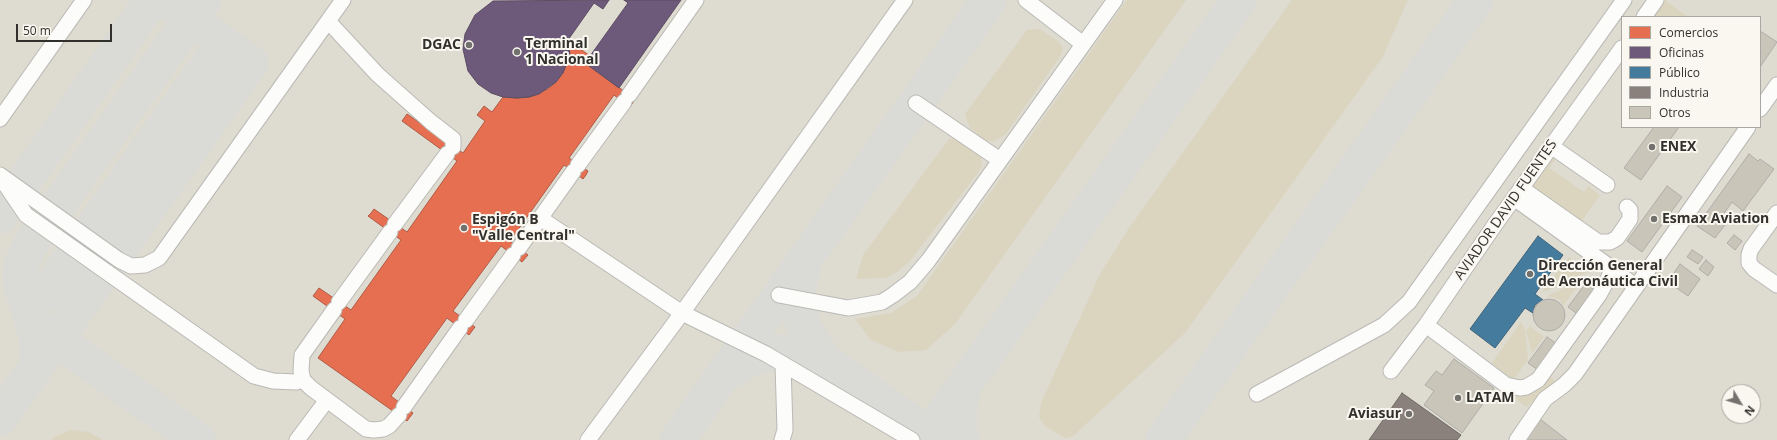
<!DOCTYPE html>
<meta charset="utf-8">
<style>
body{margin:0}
#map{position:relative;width:1777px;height:440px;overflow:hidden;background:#eae9e4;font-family:"Open Sans",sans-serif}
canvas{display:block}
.legend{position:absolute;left:1621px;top:16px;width:140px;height:112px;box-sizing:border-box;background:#f9f7ef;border:1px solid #a9a7a1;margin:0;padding:5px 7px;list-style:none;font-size:12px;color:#31302d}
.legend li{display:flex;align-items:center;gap:8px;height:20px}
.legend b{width:20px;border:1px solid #a9a7a1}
.north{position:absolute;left:1721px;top:384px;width:40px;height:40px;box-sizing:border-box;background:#f9f7ef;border:1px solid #a9a7a1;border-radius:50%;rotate:128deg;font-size:11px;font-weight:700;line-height:16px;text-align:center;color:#31302d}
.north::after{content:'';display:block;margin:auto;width:14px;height:18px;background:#72716d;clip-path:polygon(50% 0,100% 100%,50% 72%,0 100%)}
.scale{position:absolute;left:16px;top:24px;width:96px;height:18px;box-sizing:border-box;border:2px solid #31302d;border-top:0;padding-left:5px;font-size:12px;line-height:14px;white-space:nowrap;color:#31302d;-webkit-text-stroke:3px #f9f7ef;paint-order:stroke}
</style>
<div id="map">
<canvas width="1777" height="440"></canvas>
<ul class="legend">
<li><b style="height:11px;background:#e76f51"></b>Comercios</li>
<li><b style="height:11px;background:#6d597a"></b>Oficinas</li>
<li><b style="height:11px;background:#457b9d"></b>Público</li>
<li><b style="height:11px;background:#8a817c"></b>Industria</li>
<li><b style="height:11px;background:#c9c6b9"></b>Otros</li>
</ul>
<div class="north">N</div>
<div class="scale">50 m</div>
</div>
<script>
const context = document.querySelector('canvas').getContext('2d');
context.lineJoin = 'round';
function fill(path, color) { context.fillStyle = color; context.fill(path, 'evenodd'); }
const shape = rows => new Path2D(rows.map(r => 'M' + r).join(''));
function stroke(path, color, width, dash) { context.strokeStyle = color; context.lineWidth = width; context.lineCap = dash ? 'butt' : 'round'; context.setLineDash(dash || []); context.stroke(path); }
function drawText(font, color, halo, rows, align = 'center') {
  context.font = font + ' "Open Sans",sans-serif'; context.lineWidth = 4; context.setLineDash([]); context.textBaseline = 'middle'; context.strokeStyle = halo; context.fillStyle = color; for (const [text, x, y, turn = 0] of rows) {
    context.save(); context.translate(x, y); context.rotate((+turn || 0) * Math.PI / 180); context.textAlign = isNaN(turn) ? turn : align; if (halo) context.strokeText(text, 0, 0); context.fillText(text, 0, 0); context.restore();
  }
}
const built = shape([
 [0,0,1777,0,1777,440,0,440],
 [1622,17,1760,17,1760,127,1622,127],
 [1729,392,1753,392,1753,416,1729,416]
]);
const green = shape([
 [1127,0,1186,0,955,324,926,350,899,352,871,340,855,319,891,313,917,296],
 [1292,0,1408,0,1382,58,1185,333,1073,436,1065,438,1046,427,1039,417,1041,403,1100,274,1127,231],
 [1665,0,1688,17,1652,17],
 [1035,29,1040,29,1060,43,1063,48,1061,55,1005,135,994,141,986,141,970,128,965,114,1027,30],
 [955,137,980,153,982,164,978,173,909,262,897,272,886,278,856,279,863,255,949,139],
 [1556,156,1558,156,1549,168,1584,192,1588,186,1600,195,1581,222,1532,188,1533,184,1552,157],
 [1569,257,1588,272,1541,293],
 [1582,280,1563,306,1560,300,1547,296],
 [1521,322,1525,330,1528,360,1513,380,1492,363],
 [1530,326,1544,337,1532,353,1526,331],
 [1547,375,1556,381,1549,389,1526,407,1503,388],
 [71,430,88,432,103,440,51,440,54,437]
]);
const shops = shape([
 [568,40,590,56,585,63,635,99,630,107,614,95,569,158,588,171,586,175,583,179,564,165,510,241,528,255,522,262,501,246,453,311,475,327,469,335,447,318,391,396,413,413,407,421,318,358,345,319,313,296,319,288,351,310,401,240,368,216,371,213,374,209,407,232,457,161,402,121,407,114,463,153,485,121,477,115,484,106,492,112,503,97,517,98,529,97,548,89,556,82,567,64,570,48,568,40]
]);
const offices = shape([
 [609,0,603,9,594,3,568,40,570,55,563,73,556,82,539,94,529,97,517,98,503,97,491,93,478,84,468,71,463,49,465,34,475,15,493,1,609,0],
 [624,0,681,0,619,88,585,63,628,3,624,0]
]);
const public = shape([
 [1538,236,1563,255,1535,294,1543,300,1535,305,1533,313,1525,308,1495,348,1470,329,1538,236]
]);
const industry = shape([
 [1402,393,1461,435,1457,440,1369,440,1402,393]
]);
const taxiway = shape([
 [0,216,152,0],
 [804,261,797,298,799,313,806,332,825,361,937,440],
 [28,307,46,293,223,43],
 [36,325,198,440],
 [36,366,37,353,36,336,28,307,22,291,20,278,21,265,30,245,204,0],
 [733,370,744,362,766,354,779,352,796,352,825,361],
 [0,418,251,63,165,0],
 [677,440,989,0],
 [925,440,1239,0],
 [962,440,959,432,959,410,963,390],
 [1163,440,1476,0]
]);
const building = shape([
 [1760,31,1777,42,1760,67,1760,31],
 [1654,127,1679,127,1641,180,1624,168,1654,127],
 [1749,154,1758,161,1760,159,1774,169,1743,211,1732,202,1722,216,1728,221,1715,238,1697,226,1749,154],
 [1667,186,1682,197,1642,252,1627,241,1667,186],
 [1734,235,1742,241,1735,250,1727,243,1734,235],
 [1692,250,1703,257,1698,264,1687,257,1692,250],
 [1706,260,1714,267,1708,276,1699,269,1706,260],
 [1680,264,1700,279,1688,296,1668,282,1680,264],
 [1586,283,1594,289,1576,313,1568,307,1586,283],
 '1533 315a16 16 0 1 1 32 0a16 16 0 1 1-32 0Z',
 [1547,337,1557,344,1538,370,1528,363,1547,337],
 [1454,359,1494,388,1462,433,1424,405,1434,391,1425,385,1436,371,1442,375,1454,359],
 [1540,419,1567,440,1525,440,1540,419]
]);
const minor = shape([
 [343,0,328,21,377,74,431,122,453,139,453,147],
 [1026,0,1083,44],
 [1644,17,1656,0],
 [629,95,696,0],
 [916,103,1000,160],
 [1760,109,1777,85],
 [0,119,84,0],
 [1551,146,1607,185],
 [578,165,624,102],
 [0,175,119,260,131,266,145,265,159,258,328,21],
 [3,181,26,215,254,376,273,381,296,382,303,380],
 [1521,188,1598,242,1610,242,1617,238,1630,219,1630,210,1627,207],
 [1777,213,1751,249,1749,255,1749,263,1754,269,1777,285],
 [540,218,682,313,766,354,912,440],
 [395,224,447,154],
 [519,248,573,172],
 [1610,267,1636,287],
 [779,295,848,308,882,302,893,295,910,282,928,261,1115,0],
 [339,302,390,232],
 [334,310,302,355,301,371,303,380,311,388,366,429,374,430,383,429,389,426,399,415],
 [466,320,513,255],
 [1426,325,1506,385,1520,388,1526,387,1538,380,1599,295,1610,275,1610,267,1514,198],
 [1391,371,1426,325,1494,226,1622,48],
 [1257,394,1384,325,1409,302,1624,0],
 [404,407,460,328],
 [297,440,327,400],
 [588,440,682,313,905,0],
 [782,440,785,430,783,364],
 [1517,440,1545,399,1564,385,1575,374,1748,127]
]);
const markers = [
 [469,45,4,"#72716d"],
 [517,52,4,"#72716d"],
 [1652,147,4,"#72716d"],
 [1654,219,4,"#72716d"],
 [464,228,4,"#72716d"],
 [1530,274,4,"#72716d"],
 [1458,398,4,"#72716d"],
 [1409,414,4,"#72716d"]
];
const poiNames = [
 ["Terminal",525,44],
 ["1 Nacional",525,60],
 ["DGAC",461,45,"right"],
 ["ENEX",1660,147],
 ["Esmax Aviation",1662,219],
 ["Espigón B",472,220],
 ["\"Valle Central\"",472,236],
 ["Dirección General",1538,266],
 ["de Aeronáutica Civil",1538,282],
 ["LATAM",1466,398],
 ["Aviasur",1401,414,"right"]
];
const streetNames = [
 ["AVIADOR DAVID FUENTES",1506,210,-55]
];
fill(built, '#dedbd0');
fill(green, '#dbd5c0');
fill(shops, '#e76f51');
stroke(shops, '#b05c46', 1);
fill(offices, '#6d597a');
stroke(offices, '#5b4d63', 1);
fill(public, '#457b9d');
stroke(public, '#3f647b', 1);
fill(industry, '#8a817c');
stroke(industry, '#6f6964', 1);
stroke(taxiway, '#dadad7', 35);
fill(building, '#c9c6b9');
stroke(building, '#aeadaa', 1);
stroke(minor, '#bab9b5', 17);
stroke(minor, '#fcfcfb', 15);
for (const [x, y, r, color] of markers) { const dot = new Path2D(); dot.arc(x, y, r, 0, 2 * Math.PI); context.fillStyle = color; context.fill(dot); stroke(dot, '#f9f7ef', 1.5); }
drawText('bold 14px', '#31302d', '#f9f7ef', poiNames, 'left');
drawText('14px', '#31302d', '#f9f7ef', streetNames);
</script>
